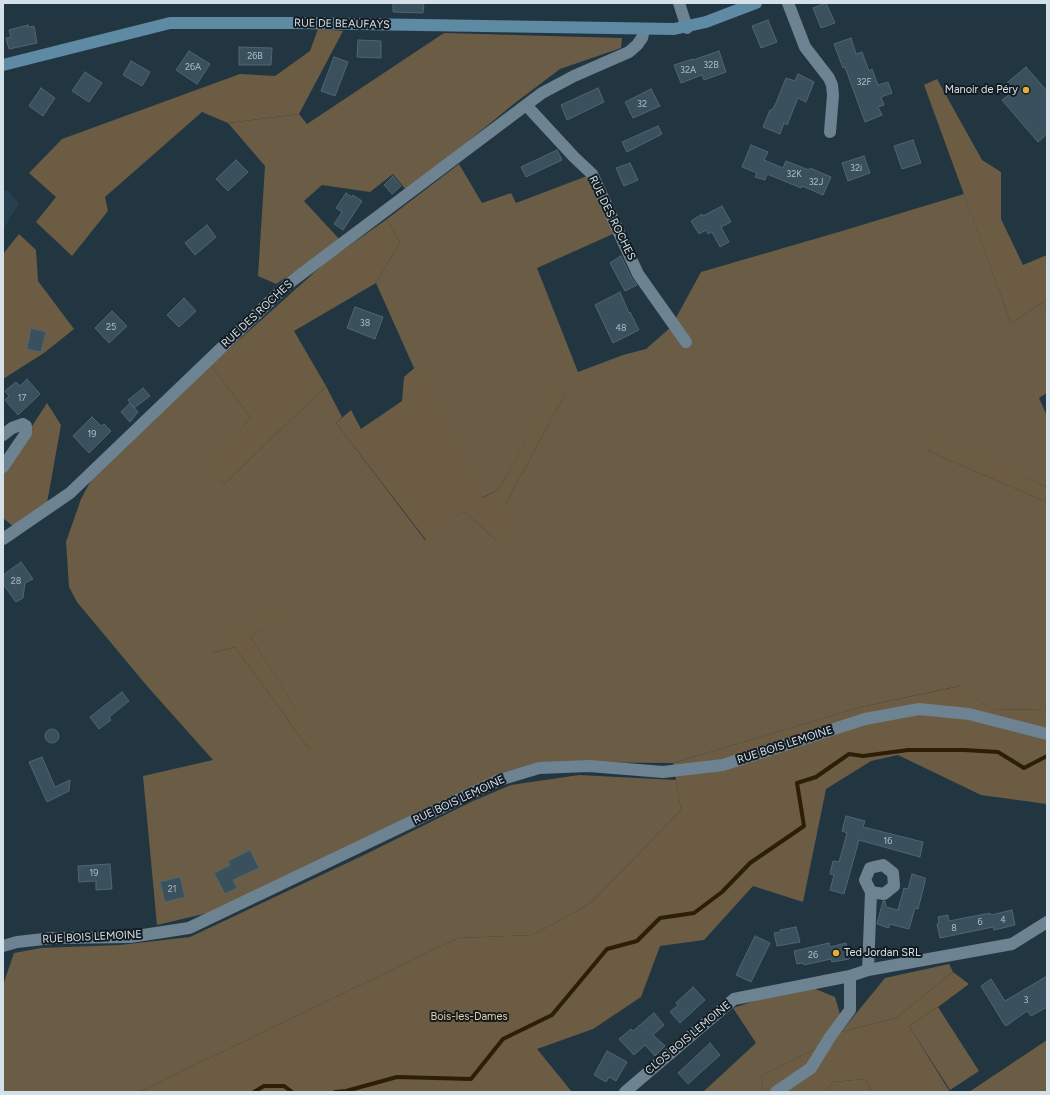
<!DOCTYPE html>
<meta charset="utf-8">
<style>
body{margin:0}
#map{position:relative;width:1050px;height:1095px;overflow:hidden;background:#223642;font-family:Figtree,sans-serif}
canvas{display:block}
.frame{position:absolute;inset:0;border:4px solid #d5e1e8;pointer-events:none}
</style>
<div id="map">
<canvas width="1050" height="1095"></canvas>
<div class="frame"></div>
</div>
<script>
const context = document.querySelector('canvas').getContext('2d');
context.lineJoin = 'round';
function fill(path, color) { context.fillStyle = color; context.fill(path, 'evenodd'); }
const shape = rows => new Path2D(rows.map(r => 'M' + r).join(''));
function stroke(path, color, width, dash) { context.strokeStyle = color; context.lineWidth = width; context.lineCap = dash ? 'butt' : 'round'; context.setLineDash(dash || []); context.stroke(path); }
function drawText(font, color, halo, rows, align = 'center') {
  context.font = font + ' Figtree,sans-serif'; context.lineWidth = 4; context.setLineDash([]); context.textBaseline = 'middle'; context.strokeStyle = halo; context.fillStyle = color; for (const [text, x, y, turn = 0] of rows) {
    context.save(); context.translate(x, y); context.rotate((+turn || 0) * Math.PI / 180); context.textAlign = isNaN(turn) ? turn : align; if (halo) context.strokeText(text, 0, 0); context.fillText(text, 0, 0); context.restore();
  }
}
const built = shape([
 [3,191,8,191,19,203,3,230]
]);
const green = shape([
 [444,33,622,38,621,48,560,69,515,103,407,191,393,174,370,192,322,185,304,201,341,241,276,284,258,276,265,166,228,123,299,114,307,124],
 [459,164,482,203,511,193,516,203,587,176,613,234,537,268,578,372,623,355,646,349,671,327,701,272,842,231,964,194,1011,323,1047,300,1047,393,1039,398,1047,416,1047,487,936,439,928,451,1047,502,1047,710,990,709,959,686,861,707,673,763,540,762,504,772,212,912,157,925,143,776,213,760,147,686,77,602,69,587,66,542,81,499,95,473,211,365,251,418,205,467,224,484,326,386,342,417,336,423,425,540,464,511,498,542,506,503,565,394,556,388,499,489,482,498,420,364,414,368,376,283,400,242,387,219],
 [291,615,250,636,319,746,309,749,235,647,213,653],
 [579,775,676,780,681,810,591,903,533,935,458,938,139,1092,3,1092,3,985,14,953,41,948,120,945,190,937,366,854,473,801,511,785],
 [949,964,953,972,896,1018,841,1032,885,978],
 [813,988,835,997,840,1014,825,1044,761,1076,763,1092,703,1092,756,1043,733,1008,757,1000],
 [938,1007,979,1071,950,1090,909,1026],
 [1047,1040,1047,1092,969,1092],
 [865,1079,872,1092,825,1092,833,1082]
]);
const forest = shape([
 [318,29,343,31,299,114,228,123,202,112,105,197,108,211,72,256,36,222,56,197,29,173,62,139,240,74,275,76,310,51],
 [937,79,982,160,1001,172,1001,219,1023,265,1047,255,1047,300,1011,323,924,85],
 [387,219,400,242,376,283,294,331,326,386,224,484,204,467,251,418,211,365,326,262],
 [19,234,36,250,38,281,74,329,44,353,3,379,3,254],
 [420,363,483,498,499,489,556,387,565,394,506,503,514,531,498,542,464,511,426,540,336,423,351,410,361,429,402,401,404,377],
 [47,403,61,425,47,503,14,527,3,518,3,471],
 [936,438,1047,487,1047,502,928,451],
 [270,609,292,615,250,636,320,747,309,749,235,647,212,653,222,638],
 [960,686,990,709,1047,710,1047,804,981,795,898,755,871,761,826,789,803,902,753,886,704,940,660,946,641,997,593,1029,537,1049,572,1092,139,1092,458,938,533,935,591,903,681,810,673,763,861,707],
 [953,972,969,984,938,1007,909,1026,950,1092,872,1092,865,1079,833,1082,825,1092,763,1092,761,1076,825,1044,841,1032,896,1018]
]);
const stream = shape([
 [254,1092,264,1086,284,1086,292,1092],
 [335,1092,346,1091,397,1077,471,1079,503,1039,552,1015,607,949,637,941,660,918,694,913,722,892,750,863,804,826,797,783,816,777,849,754,863,756,908,750,964,750,998,752,1024,768,1047,756]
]);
const building = shape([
 [393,3,424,3,423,13,393,12,393,3],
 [826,3,835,23,821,28,813,8,826,3],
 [768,20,777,42,761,48,752,26,768,20],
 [28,25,28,27,34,26,37,43,9,49,6,38,11,37,9,30,28,25],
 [851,38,856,54,862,52,869,71,872,69,878,85,888,82,892,93,881,97,884,105,878,107,882,115,865,122,845,67,843,68,834,44,851,38],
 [358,40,381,41,381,58,357,57,358,40],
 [239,47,272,48,271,65,239,65,239,47],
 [189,51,210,64,197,84,176,70,189,51],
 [719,51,726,72,704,80,702,75,681,83,674,65,693,59,693,60,719,51],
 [334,57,348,62,335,96,321,91,334,57],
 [131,61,150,72,142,86,123,75,131,61],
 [1026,67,1047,91,1047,134,1038,142,1002,100,1009,95,1002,87,1026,67],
 [85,72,102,83,89,102,72,91,85,72],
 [798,74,814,82,806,102,798,98,787,125,784,123,780,134,763,127,770,110,772,110,776,103,786,78,795,81,798,74],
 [41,88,55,98,43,116,29,106,41,88],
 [598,88,604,102,567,120,561,105,598,88],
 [651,89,660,106,633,118,625,102,651,89],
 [658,126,662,134,627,152,622,142,658,126],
 [913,140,921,163,902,169,894,146,913,140],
 [751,145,768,152,764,160,783,168,786,161,809,170,810,168,831,177,823,195,802,186,801,188,767,174,765,180,755,177,757,173,742,167,751,145],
 [557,150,562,160,526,177,521,167,557,150],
 [864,156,870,173,848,181,842,163,864,156],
 [236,160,248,172,228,191,216,179,236,160],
 [630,163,638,180,624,186,616,168,630,163],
 [393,176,401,186,392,194,384,185,393,176],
 [346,193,352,197,353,195,362,201,343,230,334,224,342,212,336,208,346,193],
 [722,206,731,222,721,227,729,242,720,247,712,232,708,234,706,230,699,234,691,221,702,214,703,216,722,206],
 [207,225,216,237,195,255,185,243,207,225],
 [621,256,631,277,637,285,625,291,610,263,621,256],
 [620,292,629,313,630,312,639,330,613,343,595,305,620,292],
 [184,298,196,311,179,327,167,315,184,298],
 [355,307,383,317,375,339,347,328,355,307],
 [112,311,127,326,109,343,95,328,112,311],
 [31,328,46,332,41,352,27,349,31,328],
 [27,379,40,394,18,415,5,400,9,396,5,391,16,382,20,386,27,379],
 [143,388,150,396,134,408,128,400,143,388],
 [130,403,138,412,130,422,121,412,130,403],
 [92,417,101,426,104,424,111,431,89,453,73,436,92,417],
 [21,562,33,579,25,583,23,598,16,602,3,584,3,575,21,562],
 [122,692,129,701,109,717,111,720,99,729,90,717,122,692],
 '45 736a7 7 0 1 1 14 0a7 7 0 1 1-14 0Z',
 [42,757,55,787,70,780,69,791,47,802,29,762,42,757],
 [846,816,865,821,863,827,923,842,920,857,859,840,844,894,830,890,834,875,830,874,833,861,839,862,847,833,842,831,846,816],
 [250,850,259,868,233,880,237,888,225,894,214,873,230,865,228,861,250,850],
 [110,864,112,889,96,890,96,881,79,882,78,866,110,864],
 [912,874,925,878,925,882,918,909,915,908,909,929,889,924,889,928,877,924,883,901,885,901,886,907,898,910,904,888,908,889,912,874],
 [180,877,185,897,165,902,160,882,180,877],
 [1012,910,1015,925,994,930,993,927,940,938,937,924,939,923,938,917,948,915,949,921,990,913,991,915,1012,910],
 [796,927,800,942,777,946,774,933,780,932,780,930,796,927],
 [755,936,770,943,751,982,736,975,755,936],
 [829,943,830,947,846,943,849,959,832,962,831,959,804,965,803,963,797,964,794,951,829,943],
 [1047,976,1047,1007,1031,1016,1027,1011,1006,1026,1004,1024,981,986,991,979,1005,1001,1047,976],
 [693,987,705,1000,680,1023,670,1012,678,1005,676,1003,693,987],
 [654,1013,664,1025,653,1035,665,1046,655,1056,645,1045,634,1055,619,1039,631,1029,633,1031,654,1013],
 [710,1043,720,1055,688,1084,678,1073,710,1043],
 [607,1051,627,1062,616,1081,609,1077,606,1082,594,1075,607,1051]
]);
const street = shape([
 [679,3,687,28],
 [788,3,805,47,829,78,832,85,833,95,830,132],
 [526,105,574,157,592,174,638,274,686,342],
 [3,435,12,428,23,424,26,426,26,433,3,467],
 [3,539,70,493,288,284,542,93,574,76,629,52,637,45,642,38,644,30],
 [3,946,17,942,53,938,130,937,189,928,499,780,539,768,589,766,663,772,723,765,865,719,919,709,969,714,1047,734],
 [868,970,871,892,865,880,870,868,883,865,893,873,894,886,884,894,871,892],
 [625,1092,734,999,850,976,868,970,1012,944,1047,922],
 [776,1092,811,1068,830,1037,850,1010,850,976]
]);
const secondary = shape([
 [3,65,170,23,295,23,674,29,706,22,756,3]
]);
const markers = [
 [1026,90,4,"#e8ab37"],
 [836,953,4,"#e8ab37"]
];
const numberNames = [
 ["26B",255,56],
 ["32B",711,65],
 ["26A",193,67],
 ["32A",688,70],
 ["32F",864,82],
 ["32",642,104],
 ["32i",856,168],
 ["32K",794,174],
 ["32J",816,182],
 ["38",365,323],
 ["25",111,327],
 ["48",621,328],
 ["17",22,398],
 ["19",92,434],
 ["28",16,581],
 ["16",888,841],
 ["19",94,873],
 ["21",172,889],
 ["4",1003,920],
 ["6",980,922],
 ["8",954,928],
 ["26",813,955],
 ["3",1026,1000]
];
const streetNames = [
 ["RUE DE BEAUFAYS",342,24,1],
 ["RUE DES ROCHES",612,218,64],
 ["RUE DES ROCHES",257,314,-43],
 ["RUE BOIS LEMOINE",785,745,-18],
 ["RUE BOIS LEMOINE",459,800,-25],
 ["RUE BOIS LEMOINE",92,937,-3],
 ["CLOS BOIS LEMOINE",688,1038,-40]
];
const poiNames = [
 ["Manoir de Péry",1018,90],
 ["Ted Jordan SRL",844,953,"left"]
];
const parkNames = [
 ["Bois-les-Dames",469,1017]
];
fill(built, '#264050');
fill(green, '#6a5c45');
fill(forest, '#6c5c43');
stroke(stream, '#2d1f07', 4);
fill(building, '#3b505d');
stroke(building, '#506573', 1);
stroke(street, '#6d8391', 12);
stroke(secondary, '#5e8aa3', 12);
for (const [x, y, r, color] of markers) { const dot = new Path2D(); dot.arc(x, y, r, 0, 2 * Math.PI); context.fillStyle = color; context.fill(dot); stroke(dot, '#141c22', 1.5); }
drawText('9px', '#aebdc5', null, numberNames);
drawText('11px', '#d5e1e8', '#141c22', streetNames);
drawText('11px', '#d5e1e8', '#141c22', poiNames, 'right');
drawText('11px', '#eccd9c', '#141c22', parkNames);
</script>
